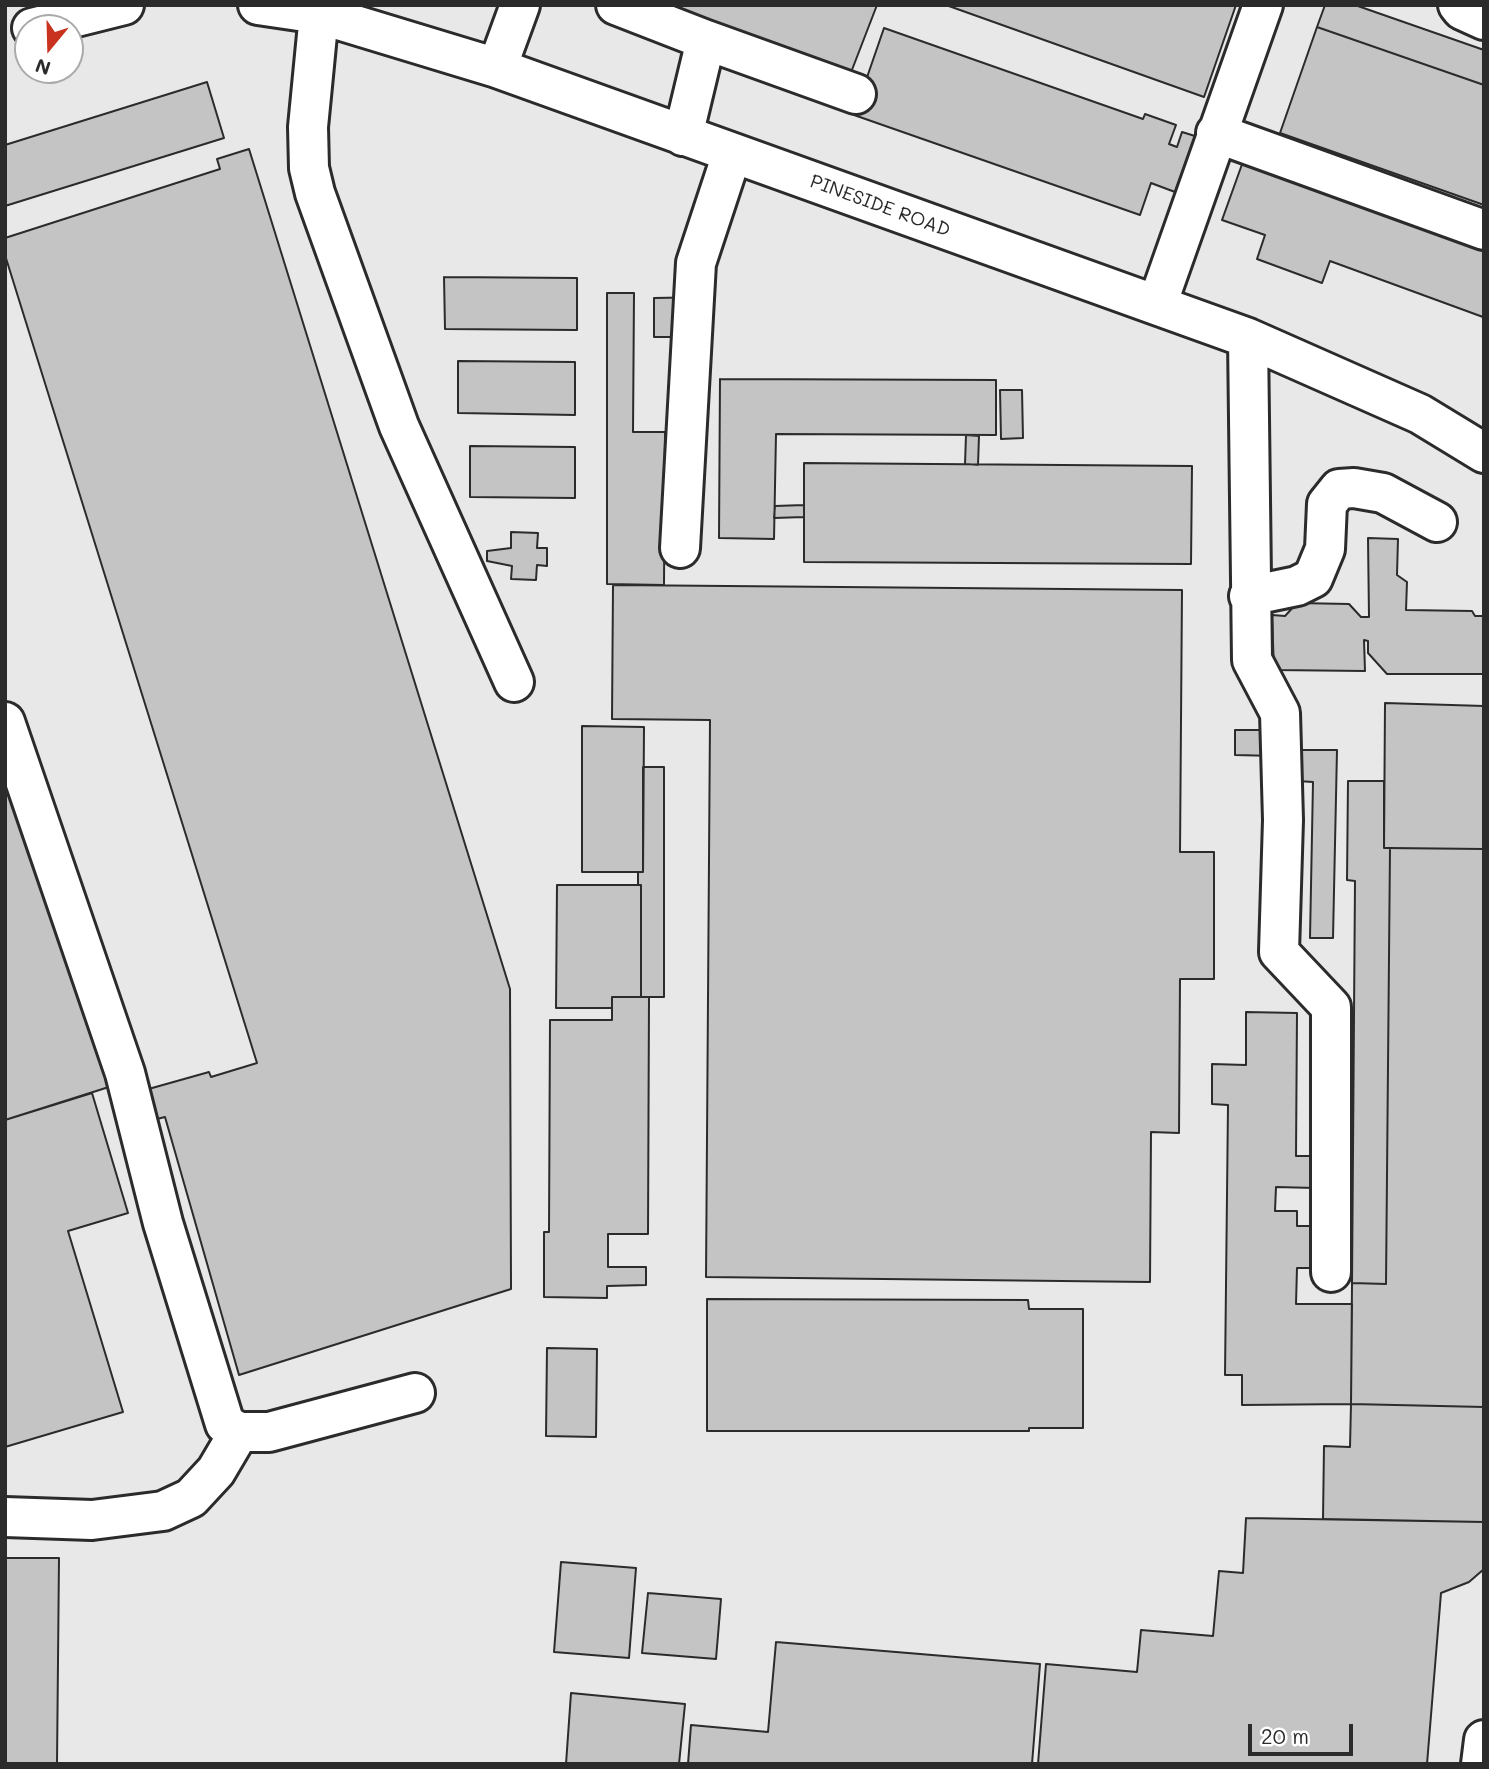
<!DOCTYPE html>
<style>
body{margin:0}
#map{position:relative;width:1489px;height:1769px;overflow:hidden;background:#f7f7f7;font-family:Mali,sans-serif}
canvas{display:block}
.frame{position:absolute;inset:0;border:7px solid #2b2b2b;pointer-events:none}
.north{position:absolute;left:14px;top:14px;width:70px;height:70px;box-sizing:border-box;background:#fff;border:2px solid #aaa;border-radius:50%;rotate:199deg;font-size:19px;font-weight:700;line-height:28px;text-align:center;color:#2b2b2b}
.north::after{content:'';display:block;margin:auto;width:24px;height:32px;background:#c8321e;clip-path:polygon(50% 0,100% 100%,50% 72%,0 100%)}
.scale{position:absolute;left:1248px;top:1724px;width:105px;height:32px;box-sizing:border-box;border:4px solid #2b2b2b;border-top:0;padding-left:9px;font-size:21px;line-height:24px;white-space:nowrap;color:#2b2b2b;-webkit-text-stroke:5px #fff;paint-order:stroke}
</style>
<div id="map">
<canvas width="1489" height="1769"></canvas>
<div class="frame"></div>
<div class="north">N</div>
<div class="scale">20 m</div>
</div>
<script>
const context = document.querySelector('canvas').getContext('2d');
context.lineJoin = 'round';
function fill(path, color) { context.fillStyle = color; context.fill(path, 'evenodd'); }
const shape = rows => new Path2D(rows.map(r => 'M' + r).join(''));
function stroke(path, color, width, dash) { context.strokeStyle = color; context.lineWidth = width; context.lineCap = dash ? 'butt' : 'round'; context.setLineDash(dash || []); context.stroke(path); }
function drawText(font, color, halo, rows, align = 'center') {
  context.font = font + ' Mali,sans-serif'; context.lineWidth = 5; context.setLineDash([]); context.textBaseline = 'middle'; context.strokeStyle = halo; context.fillStyle = color; for (const [text, x, y, turn = 0] of rows) {
    context.save(); context.translate(x, y); context.rotate((+turn || 0) * Math.PI / 180); context.textAlign = isNaN(turn) ? turn : align; if (halo) context.strokeText(text, 0, 0); context.fillText(text, 0, 0); context.restore();
  }
}
const built = shape([
 [5,5,1484,5,1484,1764,5,1764],
 [28,28,70,28,70,70,28,70]
]);
const building = shape([
 [652,5,877,5,850,75,652,5],
 [946,5,1236,5,1204,97,946,5],
 [1325,5,1355,5,1484,50,1484,85,1317,27,1325,5],
 [1317,27,1484,85,1484,205,1280,133,1317,27],
 [884,28,1143,119,1145,114,1176,125,1169,144,1177,147,1182,132,1195,136,1175,192,1151,183,1140,215,854,115,884,28],
 [207,82,224,138,5,206,5,145,207,82],
 [249,149,510,989,511,1289,239,1375,165,1117,153,1120,145,1090,209,1072,211,1077,257,1063,5,255,5,238,220,169,217,159,249,149],
 [1245,156,1484,248,1483,317,1330,261,1322,283,1257,259,1265,235,1222,220,1245,156],
 [444,277,577,278,577,330,445,329,444,277],
 [607,293,634,293,633,432,665,432,664,585,607,584,607,293],
 [710,297,710,337,654,337,654,298,710,297],
 [458,361,575,362,575,415,458,413,458,361],
 [720,379,996,380,996,435,776,434,774,539,719,538,720,379],
 [1000,390,1022,390,1023,438,1001,439,1000,390],
 [966,435,979,436,978,465,965,464,966,435],
 [470,446,575,447,575,498,470,497,470,446],
 [804,463,1192,466,1191,564,804,562,804,463],
 [804,505,804,517,774,518,775,506,804,505],
 [511,532,538,533,537,548,547,548,547,566,537,565,536,580,511,579,512,566,487,561,487,551,511,548,511,532],
 [1368,538,1398,539,1397,575,1407,582,1406,610,1472,611,1475,616,1484,616,1484,674,1387,674,1368,653,1368,641,1364,640,1365,671,1274,670,1272,615,1285,616,1297,603,1349,604,1361,617,1369,617,1368,538],
 [613,585,1182,590,1180,852,1214,852,1214,979,1180,979,1179,1133,1151,1132,1150,1282,706,1277,710,720,612,719,613,585],
 [1385,703,1484,706,1484,849,1384,848,1385,703],
 [582,726,644,727,643,872,582,872,582,726],
 [1235,730,1275,730,1275,756,1235,755,1235,730],
 [1297,750,1337,750,1333,938,1310,938,1313,782,1297,781,1297,750],
 [643,767,664,767,664,997,641,997,641,885,638,885,638,872,643,872,643,767],
 [5,775,46,904,56,902,112,1086,5,1120,5,775],
 [1348,781,1384,781,1384,848,1390,848,1386,1284,1352,1283,1355,881,1347,880,1348,781],
 [1390,848,1484,849,1484,1407,1351,1404,1352,1283,1386,1284,1390,848],
 [557,885,641,885,641,997,612,997,612,1008,556,1008,557,885],
 [612,997,649,997,648,1234,608,1234,608,1267,646,1267,646,1285,607,1286,607,1298,544,1297,544,1232,549,1232,550,1020,612,1020,612,997],
 [1246,1012,1297,1013,1296,1156,1315,1156,1315,1188,1276,1187,1275,1211,1297,1211,1297,1226,1314,1226,1314,1268,1297,1268,1296,1304,1352,1304,1351,1404,1242,1405,1242,1375,1225,1375,1228,1105,1212,1104,1212,1064,1246,1065,1246,1012],
 [92,1093,128,1213,68,1231,123,1412,5,1447,5,1120,92,1093],
 [707,1299,1028,1300,1029,1309,1083,1309,1083,1428,1029,1428,1029,1431,707,1431,707,1299],
 [547,1348,597,1349,596,1437,546,1436,547,1348],
 [1351,1404,1484,1407,1484,1522,1323,1519,1324,1446,1350,1447,1351,1404],
 [1246,1518,1484,1522,1484,1569,1469,1582,1441,1593,1427,1764,1038,1764,1046,1664,1137,1672,1141,1630,1213,1636,1219,1571,1243,1573,1246,1518],
 [5,1558,59,1558,57,1764,5,1764,5,1558],
 [561,1562,636,1568,629,1658,554,1652,561,1562],
 [648,1593,721,1599,716,1659,642,1653,648,1593],
 [776,1642,1040,1664,1032,1764,688,1764,691,1725,768,1732,776,1642],
 [571,1693,685,1704,679,1764,566,1764,571,1693]
]);
const minor = shape([
 [258,5,319,14,497,68,1248,338,1420,414,1484,453],
 [616,5,706,40,683,136],
 [1458,5,1462,10,1484,20],
 [319,14,308,127,309,168,315,193,399,426,514,682],
 [32,28,124,5],
 [706,40,856,94],
 [497,68,520,5],
 [1216,133,1484,230],
 [1157,305,1263,5],
 [1248,338,1252,660,1280,713,1283,820,1279,952,1331,1007,1331,1272],
 [680,548,696,263,732,154],
 [1249,596,1297,586,1313,578,1325,549,1327,504,1339,489,1354,488,1383,493,1437,522],
 [5,722,125,1073,163,1223,225,1424,239,1432,269,1432,415,1393],
 [5,1517,92,1520,163,1511,191,1498,216,1471,239,1432],
 [1481,1764,1484,1740]
]);
const streetNames = [
 ["PINESIDE ROAD",880,206,20]
];
fill(built, '#e8e8e8');
fill(building, '#c4c4c4');
stroke(building, '#2b2b2b', 2);
stroke(minor, '#2b2b2b', 44);
stroke(minor, '#fff', 38);
drawText('19px', '#2b2b2b', '#fff', streetNames);
</script>
